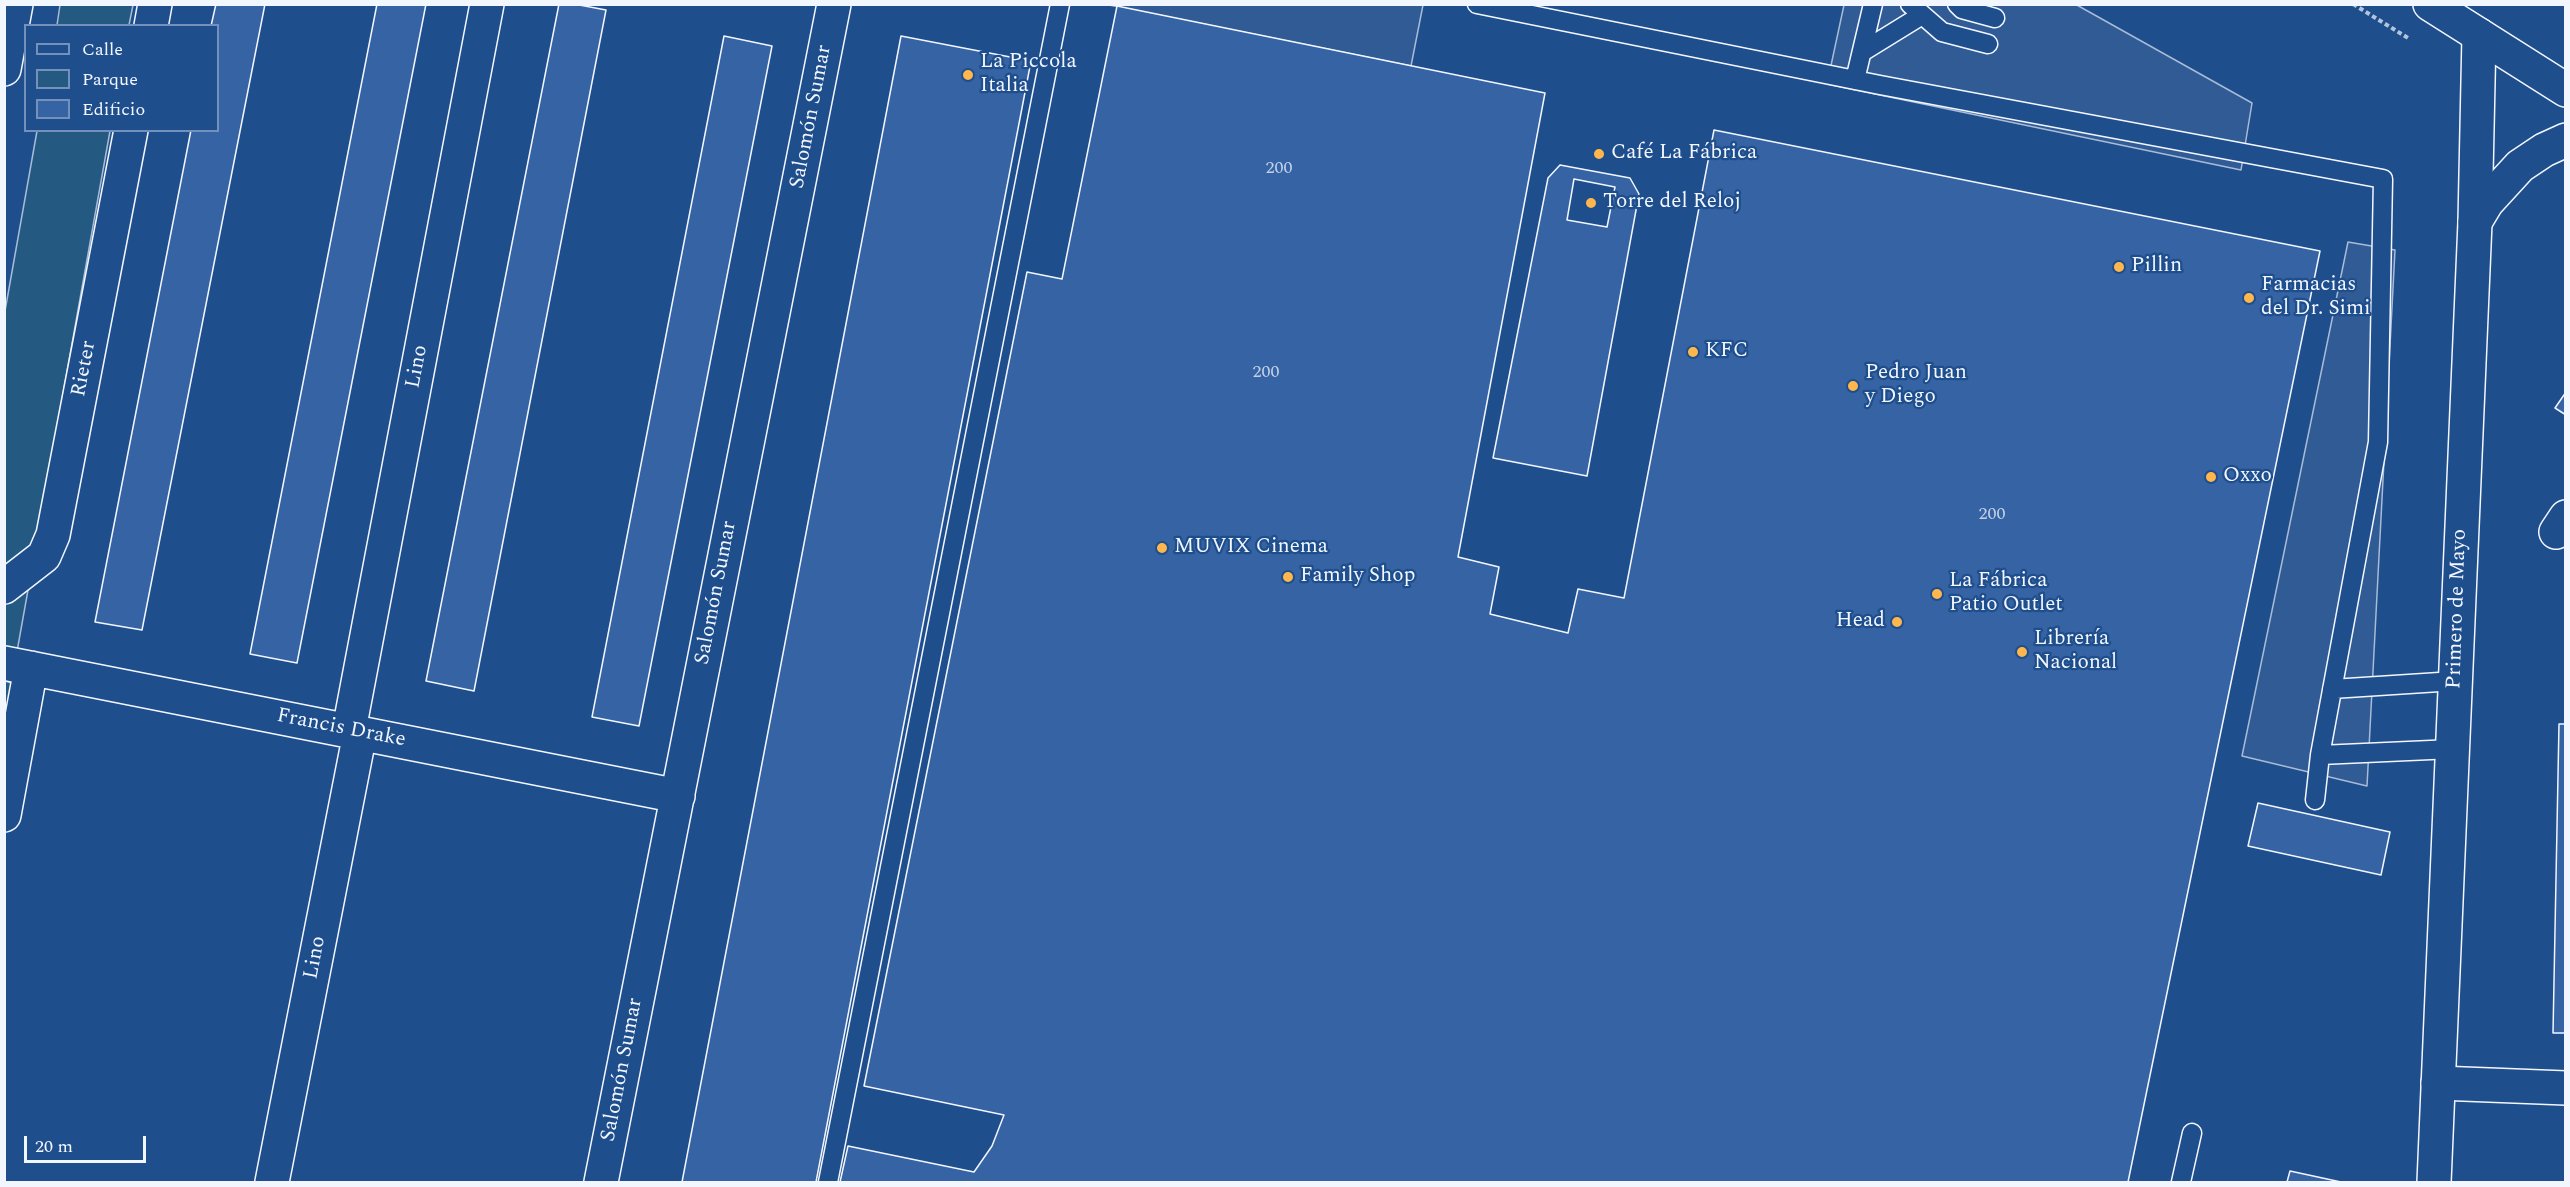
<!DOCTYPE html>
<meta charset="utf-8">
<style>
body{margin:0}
#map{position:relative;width:2570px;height:1187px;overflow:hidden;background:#1f4e8c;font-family:Spectral,serif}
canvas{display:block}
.frame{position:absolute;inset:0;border:6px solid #f2f6ff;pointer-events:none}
.legend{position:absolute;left:24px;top:24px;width:195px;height:108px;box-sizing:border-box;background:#1f4e8c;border:2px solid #7391ba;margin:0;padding:8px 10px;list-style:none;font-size:18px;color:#f2f6ff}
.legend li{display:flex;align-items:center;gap:12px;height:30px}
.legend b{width:30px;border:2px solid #7391ba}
.scale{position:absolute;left:24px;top:1136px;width:122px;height:27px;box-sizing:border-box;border:3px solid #f2f6ff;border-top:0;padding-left:8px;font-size:18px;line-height:21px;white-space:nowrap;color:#f2f6ff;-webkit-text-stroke:4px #1f4e8c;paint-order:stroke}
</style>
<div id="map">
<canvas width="2570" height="1187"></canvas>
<div class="frame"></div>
<ul class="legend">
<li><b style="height:8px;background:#1f4e8c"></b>Calle</li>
<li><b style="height:16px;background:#245a82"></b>Parque</li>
<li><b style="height:16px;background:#3563a3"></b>Edificio</li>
</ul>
<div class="scale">20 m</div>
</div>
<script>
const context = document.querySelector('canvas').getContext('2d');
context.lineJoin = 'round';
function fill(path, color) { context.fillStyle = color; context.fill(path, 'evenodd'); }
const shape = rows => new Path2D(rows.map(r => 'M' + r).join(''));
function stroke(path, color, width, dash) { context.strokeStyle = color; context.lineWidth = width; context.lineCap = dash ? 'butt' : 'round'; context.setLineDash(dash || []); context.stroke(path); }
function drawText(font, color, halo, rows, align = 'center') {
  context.font = font + ' Spectral,serif'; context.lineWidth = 4.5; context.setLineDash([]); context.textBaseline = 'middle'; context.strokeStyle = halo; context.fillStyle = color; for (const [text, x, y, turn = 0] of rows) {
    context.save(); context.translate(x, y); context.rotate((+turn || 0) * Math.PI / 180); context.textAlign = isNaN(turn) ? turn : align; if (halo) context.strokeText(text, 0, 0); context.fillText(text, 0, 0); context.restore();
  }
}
const green = shape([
 [60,5,60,4,133,5,129,25,57,25,60,5],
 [37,131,110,131,13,674,4,671,5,311,37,131],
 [5,681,15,684,5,739,5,681]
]);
const parking = shape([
 [2075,4,2252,103,2241,170,1827,84,1844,5,2075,4],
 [1109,5,1423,5,1411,66,1109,5],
 [2348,242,2395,250,2367,786,2242,756,2348,242]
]);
const building = shape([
 [216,4,265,4,142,630,95,622,191,130,218,130,218,26,211,26,216,4],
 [377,4,426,4,297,663,250,654,377,4],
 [559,4,574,4,606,10,474,691,426,681,559,4],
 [1117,6,1545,93,1458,557,1499,567,1490,614,1568,633,1578,589,1624,598,1714,130,2320,251,2128,1182,840,1182,848,1146,974,1172,992,1146,1004,1115,864,1086,1027,272,1062,279,1117,6],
 [724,36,772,46,639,726,592,717,724,36],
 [901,36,1031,61,816,1182,682,1182,901,36],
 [1560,165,1630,178,1639,194,1587,476,1493,458,1548,178,1560,165],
 [1574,179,1615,187,1607,227,1567,220,1574,179],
 [2566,392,2566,415,2555,408,2566,392],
 [2559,724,2566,724,2566,1033,2553,1033,2559,724],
 [2258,803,2390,832,2381,875,2248,846,2258,803],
 [2290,1171,2341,1182,2287,1182,2290,1171]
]);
const path = shape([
 [2353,4,2408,38]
]);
const service = shape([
 [1477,4,1880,85,2383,179,2378,442,2320,755,2315,800],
 [1910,4,1942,32,1988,44],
 [1957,4,1962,9,1995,18],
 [1862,52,1922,15],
 [1855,80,1873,4],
 [2332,689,2455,681],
 [2320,755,2453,749],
 [828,1182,1060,4],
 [2181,1182,2192,1133]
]);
const minor = shape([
 [151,26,155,4],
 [2556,532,2566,517],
 [4,587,44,556,53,535,131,130],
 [4,663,678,796],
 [349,730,487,4],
 [4,815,31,668],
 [2438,1083,2566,1088],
 [272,1182,360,733],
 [601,1182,834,4]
]);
const tertiary = shape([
 [2434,1182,2475,222,2479,35]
]);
const secondary = shape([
 [4,69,16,4]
]);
const primary = shape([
 [2430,4,2566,90],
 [2475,222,2487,202,2520,166,2544,150,2566,140]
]);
const fence = shape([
 [2564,4,2566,6]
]);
const markers = [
 [968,75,6,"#ffb74d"],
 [1599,154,6,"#ffb74d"],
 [1591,203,6,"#ffb74d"],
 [2119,267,6,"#ffb74d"],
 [2249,298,6,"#ffb74d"],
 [1693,352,6,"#ffb74d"],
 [1853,386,6,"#ffb74d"],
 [2211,477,6,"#ffb74d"],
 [1162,548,6,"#ffb74d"],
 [1288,577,6,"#ffb74d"],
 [1937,594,6,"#ffb74d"],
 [1897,622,6,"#ffb74d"],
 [2022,652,6,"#ffb74d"]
];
const numberNames = [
 ["200",1279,169],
 ["200",1266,373],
 ["200",1992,515]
];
const poiNames = [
 ["La Piccola",980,63],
 ["Italia",980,87],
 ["Café La Fábrica",1611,154],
 ["Torre del Reloj",1603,203],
 ["Pillin",2131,267],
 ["Farmacias",2261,286],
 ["del Dr. Simi",2261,310],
 ["KFC",1705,352],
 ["Pedro Juan",1865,374],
 ["y Diego",1865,398],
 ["Oxxo",2223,477],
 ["MUVIX Cinema",1174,548],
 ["Family Shop",1300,577],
 ["La Fábrica",1949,582],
 ["Patio Outlet",1949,606],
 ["Head",1885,622,"right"],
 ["Librería",2034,640],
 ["Nacional",2034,664]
];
const streetNames = [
 ["Salomón Sumar",812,117,-79],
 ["Lino",418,367,-79],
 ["Rieter",85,369,-79],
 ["Salomón Sumar",717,593,-79],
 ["Primero de Mayo",2458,609,-88],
 ["Francis Drake",341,729,11],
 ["Lino",316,958,-79],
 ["Salomón Sumar",623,1070,-79]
];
fill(green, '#245a82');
stroke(green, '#a8bbd7', 1.5);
fill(parking, '#305b95');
stroke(parking, '#a8bbd7', 1.5);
fill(building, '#3563a3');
stroke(building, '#f2f6ff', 1.5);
stroke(service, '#f2f6ff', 21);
stroke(minor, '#f2f6ff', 36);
stroke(tertiary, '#f2f6ff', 36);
stroke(secondary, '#f2f6ff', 36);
stroke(primary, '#f2f6ff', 36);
stroke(path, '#b3c4dc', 4, [4.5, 3]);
stroke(service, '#1f4e8c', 18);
stroke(minor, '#1f4e8c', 33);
stroke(tertiary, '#1f4e8c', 33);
stroke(secondary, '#1f4e8c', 33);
stroke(primary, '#1f4e8c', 33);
stroke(fence, '#f2f6ff', 1.5, [8, 3]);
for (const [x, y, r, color] of markers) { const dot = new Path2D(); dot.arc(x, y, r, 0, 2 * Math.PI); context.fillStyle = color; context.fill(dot); stroke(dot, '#1f4e8c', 2); }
drawText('18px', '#c3d1e8', null, numberNames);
drawText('21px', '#f2f6ff', '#1f4e8c', poiNames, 'left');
drawText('21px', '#f2f6ff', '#1f4e8c', streetNames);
</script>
